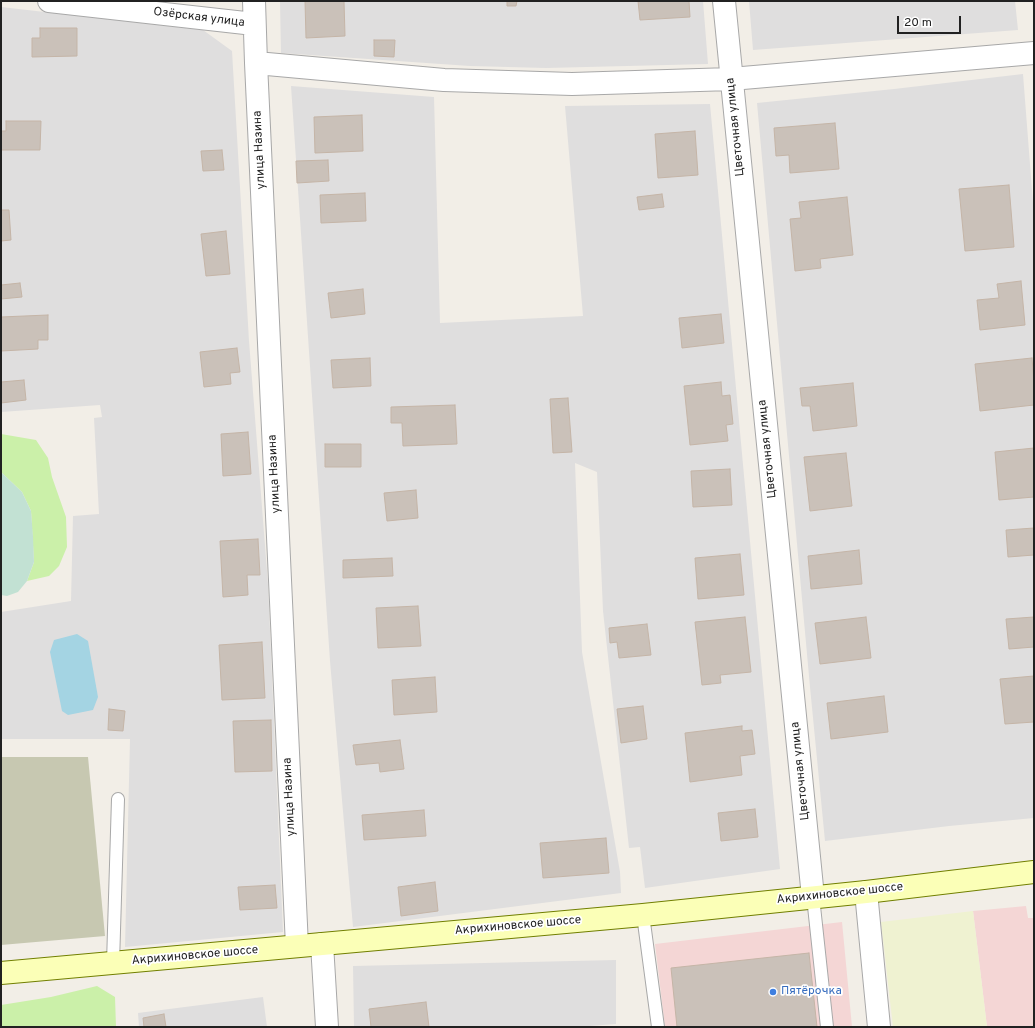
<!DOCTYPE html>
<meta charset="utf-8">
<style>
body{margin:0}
#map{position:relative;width:1035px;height:1028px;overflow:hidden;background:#f2eee7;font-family:Overpass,sans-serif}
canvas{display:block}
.frame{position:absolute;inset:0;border:2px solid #212121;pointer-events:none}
.scale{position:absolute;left:897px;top:16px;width:64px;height:18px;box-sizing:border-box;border:2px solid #212121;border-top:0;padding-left:5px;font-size:12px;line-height:14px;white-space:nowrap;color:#212121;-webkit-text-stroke:3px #fff;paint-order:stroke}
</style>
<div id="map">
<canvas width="1035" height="1028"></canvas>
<div class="frame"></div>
<div class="scale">20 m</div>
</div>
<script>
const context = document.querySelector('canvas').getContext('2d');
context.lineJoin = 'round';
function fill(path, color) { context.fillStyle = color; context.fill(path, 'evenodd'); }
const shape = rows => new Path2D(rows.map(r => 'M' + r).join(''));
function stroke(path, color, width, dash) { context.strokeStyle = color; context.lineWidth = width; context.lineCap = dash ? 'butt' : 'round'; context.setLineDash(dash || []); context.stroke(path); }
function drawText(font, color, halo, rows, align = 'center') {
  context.font = font + ' Overpass,sans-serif'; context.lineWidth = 3.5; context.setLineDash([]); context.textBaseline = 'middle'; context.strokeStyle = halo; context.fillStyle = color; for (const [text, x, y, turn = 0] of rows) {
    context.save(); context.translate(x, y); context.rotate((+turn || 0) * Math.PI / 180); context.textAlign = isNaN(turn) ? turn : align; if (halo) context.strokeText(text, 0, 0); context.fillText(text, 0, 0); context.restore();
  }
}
const residential = shape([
 [280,1,703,1,708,64,546,68,470,66,281,53],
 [749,1,1015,1,1018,30,753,50],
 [1,7,203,30,232,51,249,341,268,584,283,932,125,947,130,739,1,739,1,612,71,601,73,516,99,514,94,418,102,417,100,405,1,412],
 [1023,74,1034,216,1034,818,949,826,825,841,810,687,757,103,894,89],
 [291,86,434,97,440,323,583,316,565,106,710,104,780,869,645,888,640,847,629,848,603,611,597,472,575,463,582,652,620,872,621,893,353,927,330,661],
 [616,960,616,1024,576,1027,354,1027,353,966],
 [263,997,267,1027,139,1027,138,1013]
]);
const commercial = shape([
 [1026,906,1028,918,1034,918,1034,1027,987,1027,973,911],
 [842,922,852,1027,665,1027,655,944]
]);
const construction = shape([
 [1,757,88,757,105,936,1,945]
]);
const farmland = shape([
 [973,911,987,1027,893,1027,881,922]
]);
const grass = shape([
 [1,434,36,440,48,458,52,477,66,517,67,547,59,566,49,576,27,581,34,562,31,511,22,492,1,472],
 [97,986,115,997,116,1027,1,1027,1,1005,51,997]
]);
const wetland = shape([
 [1,472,22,492,31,511,33,537,34,562,27,581,18,592,7,596,1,595]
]);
const water = shape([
 [77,634,88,641,98,697,93,710,68,715,62,711,50,652,54,640]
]);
const building = shape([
 [305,1,344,1,345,36,306,38,305,1],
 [507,1,517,1,516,6,507,6,507,1],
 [638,1,689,1,690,17,640,20,638,1],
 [40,28,77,28,77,56,32,57,32,38,40,38,40,28],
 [374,40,395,40,394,57,374,56,374,40],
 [362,115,363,151,315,153,314,117,362,115],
 [6,121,41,121,40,150,1,150,1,131,6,131,6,121],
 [835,123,839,169,790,173,789,155,776,156,774,128,835,123],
 [695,131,698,175,658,178,655,134,695,131],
 [222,150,224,170,203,171,201,151,222,150],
 [328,160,329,181,297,183,296,161,328,160],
 [1009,185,1014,247,965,251,959,189,1009,185],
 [365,193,366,221,321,223,320,195,365,193],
 [662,194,664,207,639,210,637,197,662,194],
 [847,197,853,255,820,259,821,268,795,271,790,219,801,218,799,202,847,197],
 [1,210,9,210,11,240,1,241,1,210],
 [226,231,230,274,206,276,201,234,226,231],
 [1021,281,1025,325,980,330,977,300,999,298,997,284,1021,281],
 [20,283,22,297,1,299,1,285,20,283],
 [363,289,365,314,331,318,328,293,363,289],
 [721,314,724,343,682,348,679,318,721,314],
 [48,315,48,340,38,340,38,349,1,351,1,317,48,315],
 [237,348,240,372,230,373,231,384,204,387,200,352,237,348],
 [370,358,371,386,333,388,331,360,370,358],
 [1032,358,1034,382,1034,405,980,411,975,364,1032,358],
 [24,380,26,400,1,403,1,382,24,380],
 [721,382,722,396,730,395,733,424,726,425,728,441,690,445,684,386,721,382],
 [853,383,857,426,813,431,810,406,802,406,800,388,853,383],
 [568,398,572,452,553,453,550,399,568,398],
 [455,405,457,444,403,446,402,423,391,423,391,407,455,405],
 [248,432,251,474,223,476,221,434,248,432],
 [325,444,361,444,361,467,325,467,325,444],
 [1034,448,1034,497,999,500,995,452,1034,448],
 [846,453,852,506,810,511,804,457,846,453],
 [730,469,732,505,693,507,691,471,730,469],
 [416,490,418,518,387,521,384,493,416,490],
 [1034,528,1034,555,1008,557,1006,530,1034,528],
 [258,539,260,575,247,575,248,595,223,597,220,541,258,539],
 [859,550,862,584,811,589,808,556,859,550],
 [740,554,744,595,698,599,695,558,740,554],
 [392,558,393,576,343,578,343,560,392,558],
 [418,606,421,646,378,648,376,608,418,606],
 [745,617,751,672,720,675,721,683,702,685,695,622,745,617],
 [866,617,871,658,820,664,815,623,866,617],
 [1034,617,1034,647,1009,649,1006,619,1034,617],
 [647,624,651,655,619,658,617,642,610,643,609,628,647,624],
 [262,642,265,698,222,700,219,645,262,642],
 [1034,676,1034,722,1005,724,1000,679,1034,676],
 [435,677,437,712,394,715,392,680,435,677],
 [884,696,888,732,831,739,827,703,884,696],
 [643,706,647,739,621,743,617,709,643,706],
 [109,709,125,711,123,731,108,730,109,709],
 [271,720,272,771,235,772,233,721,271,720],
 [742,726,742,731,752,730,755,754,740,756,742,775,690,782,685,733,742,726],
 [400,740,404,769,380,772,379,763,356,765,353,745,400,740],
 [755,809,758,837,721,841,718,813,755,809],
 [424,810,426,836,364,840,362,815,424,810],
 [606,838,609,873,543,878,540,843,606,838],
 [435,882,438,911,401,916,398,887,435,882],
 [275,885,277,908,240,910,238,887,275,885],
 [809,953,817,1027,677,1027,671,968,809,953],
 [426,1002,429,1027,371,1027,369,1009,426,1002],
 [164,1014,166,1027,144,1027,143,1018,164,1014]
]);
const service = shape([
 [813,897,827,1027],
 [643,915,658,1027],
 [113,963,118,799]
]);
const minor = shape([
 [49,1,254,24],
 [254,1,256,63,297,946],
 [724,1,813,897],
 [256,63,444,80,572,84,731,79,1034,53],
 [866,892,879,1027],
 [322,944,327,1027]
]);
const secondary = shape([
 [1,973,643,915,866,892,1034,872]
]);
const markers = [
 [773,992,4,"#3f7fe0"]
];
const streetNames = [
 ["Озёрская улица",199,18,7],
 ["Цветочная улица",736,127,-96],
 ["улица Назина",260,150,-93],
 ["Цветочная улица",768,449,-96],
 ["улица Назина",275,474,-93],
 ["Цветочная улица",801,771,-96],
 ["улица Назина",290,797,-93],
 ["Акрихиновское шоссе",840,894,-6],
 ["Акрихиновское шоссе",518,926,-5],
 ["Акрихиновское шоссе",195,956,-5]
];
const shopNames = [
 ["Пятёрочка",781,992]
];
fill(residential, '#dfdede');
fill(commercial, '#f4d6d5');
fill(construction, '#c7c8b1');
fill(farmland, '#eff2d1');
fill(grass, '#cbf0a9');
fill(wetland, '#c2e1d3');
fill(water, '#a4d4e3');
fill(building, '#cac1b9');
stroke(building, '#c5b5a7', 1);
stroke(service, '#a8a8a8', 14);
stroke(minor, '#a8a8a8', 24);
stroke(secondary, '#717f00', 24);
stroke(service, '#fff', 12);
stroke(minor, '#fff', 22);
stroke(secondary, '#fbffb7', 22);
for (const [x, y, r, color] of markers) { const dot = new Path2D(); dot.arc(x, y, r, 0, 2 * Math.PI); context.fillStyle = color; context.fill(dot); stroke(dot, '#fff', 1.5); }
drawText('12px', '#212121', '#fff', streetNames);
drawText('12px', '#366cbe', '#fff', shopNames, 'left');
</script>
